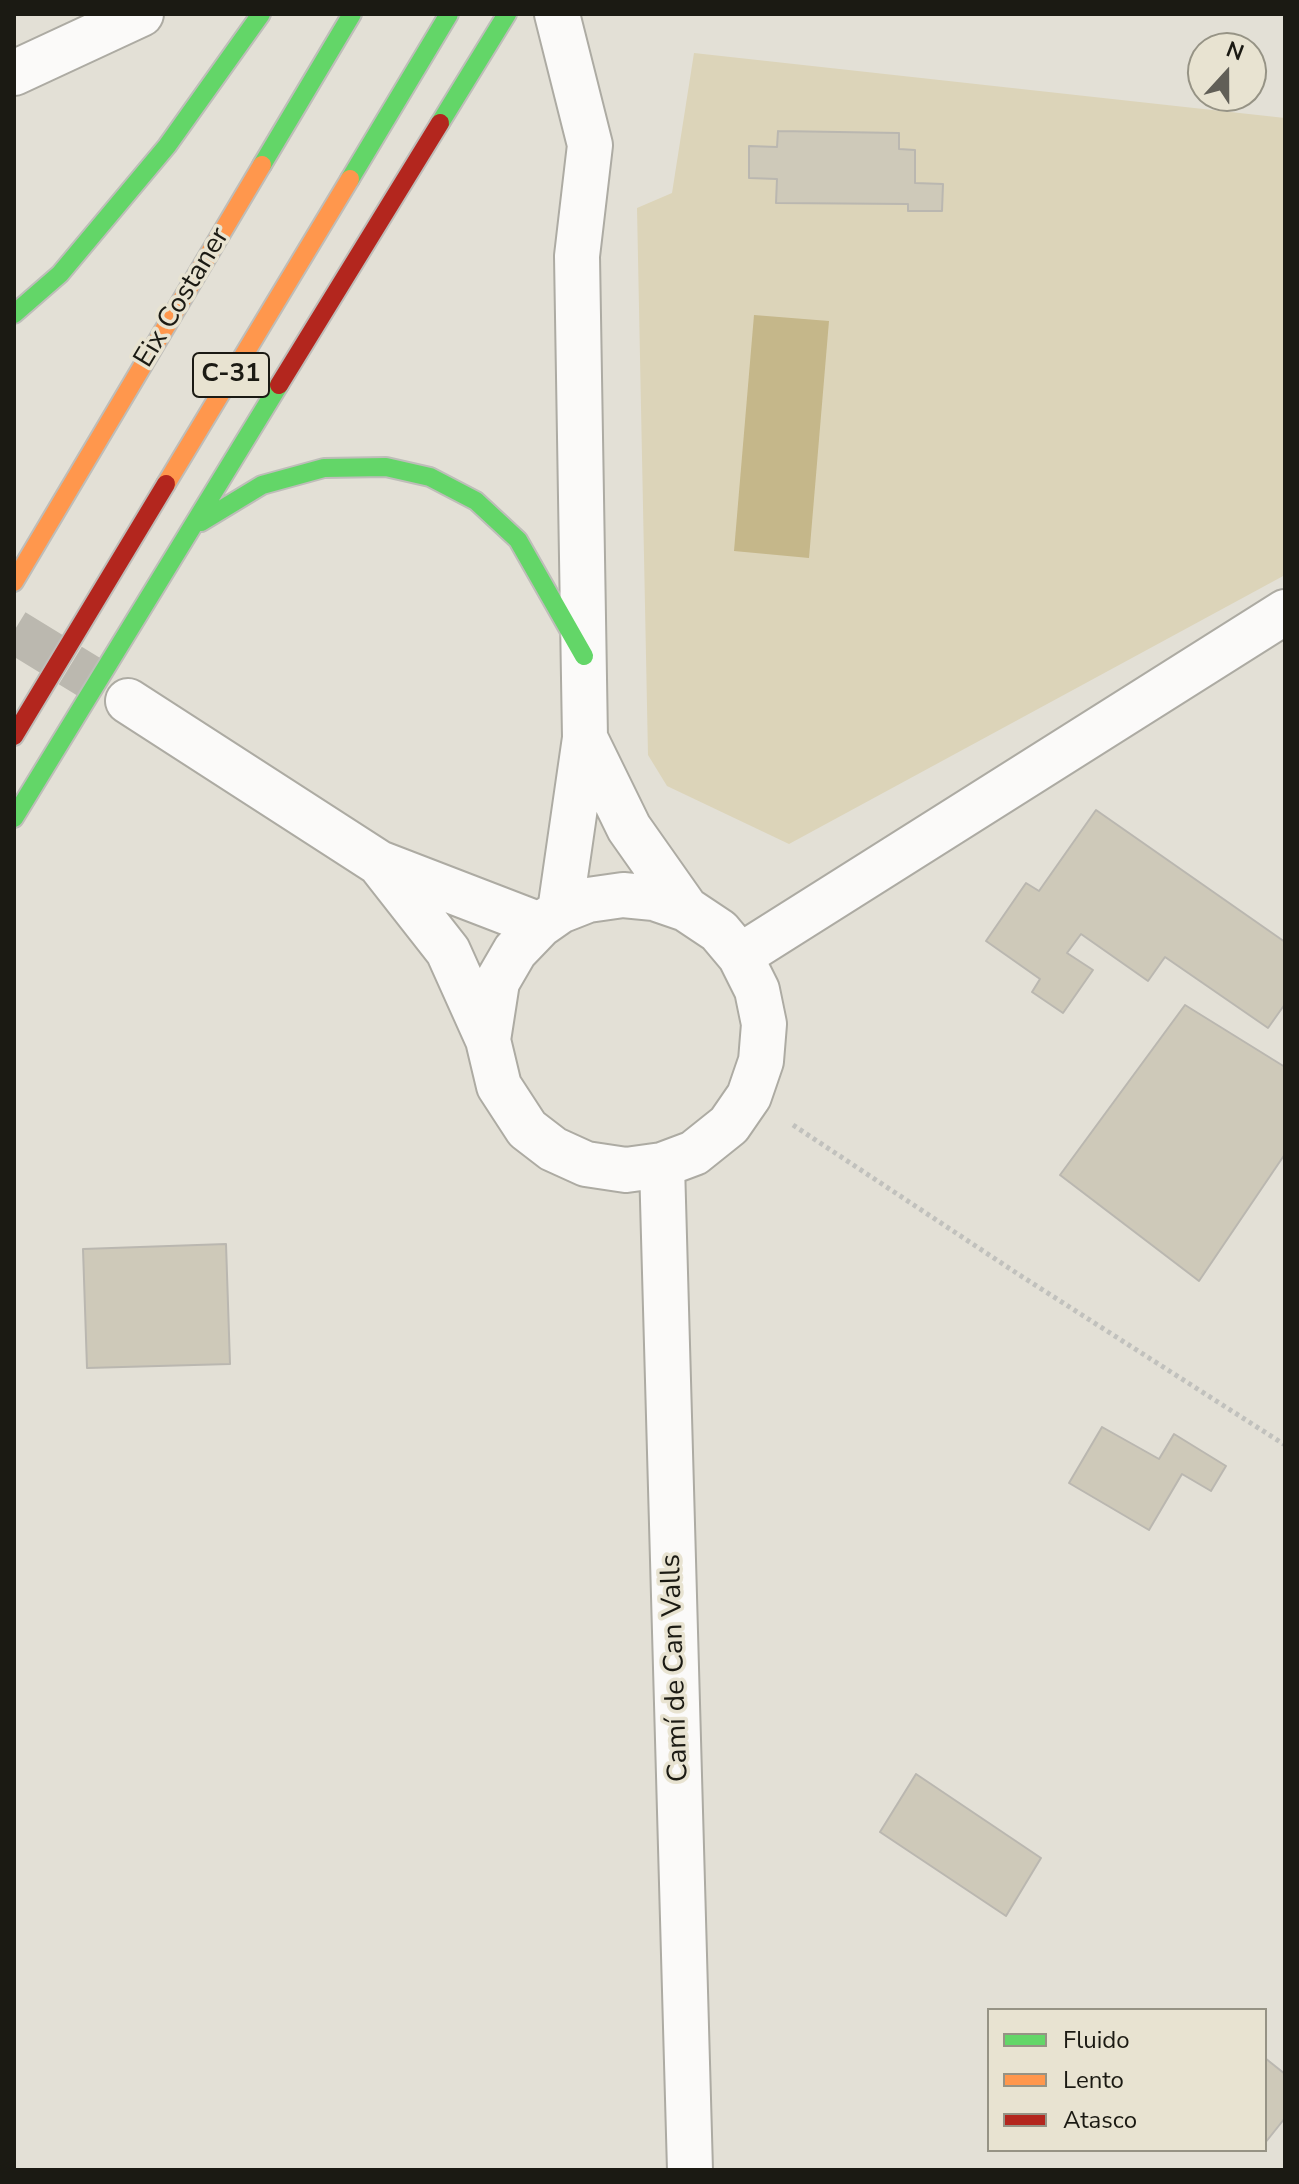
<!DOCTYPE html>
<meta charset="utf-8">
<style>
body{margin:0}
#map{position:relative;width:1299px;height:2184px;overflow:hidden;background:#e3e0d6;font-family:"Nunito Sans",sans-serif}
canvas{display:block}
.frame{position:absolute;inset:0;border:16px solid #1b1a13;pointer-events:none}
.legend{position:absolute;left:987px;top:2008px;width:280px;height:144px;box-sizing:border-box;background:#e8e3d1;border:2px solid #969385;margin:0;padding:10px 14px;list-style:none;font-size:24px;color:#1b1a13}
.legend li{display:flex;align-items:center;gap:16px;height:40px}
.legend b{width:40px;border:2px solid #969385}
.north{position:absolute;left:1187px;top:32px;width:80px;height:80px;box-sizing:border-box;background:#e8e3d1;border:2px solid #969385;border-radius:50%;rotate:21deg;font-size:22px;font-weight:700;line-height:32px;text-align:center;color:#1b1a13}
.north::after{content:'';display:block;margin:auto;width:28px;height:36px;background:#615f57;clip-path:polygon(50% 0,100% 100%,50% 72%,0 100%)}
</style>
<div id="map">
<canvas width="1299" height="2184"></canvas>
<div class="frame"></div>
<ul class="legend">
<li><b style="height:10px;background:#63d668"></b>Fluido</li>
<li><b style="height:10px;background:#ff974d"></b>Lento</li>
<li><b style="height:10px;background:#b3261e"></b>Atasco</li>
</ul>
<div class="north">N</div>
</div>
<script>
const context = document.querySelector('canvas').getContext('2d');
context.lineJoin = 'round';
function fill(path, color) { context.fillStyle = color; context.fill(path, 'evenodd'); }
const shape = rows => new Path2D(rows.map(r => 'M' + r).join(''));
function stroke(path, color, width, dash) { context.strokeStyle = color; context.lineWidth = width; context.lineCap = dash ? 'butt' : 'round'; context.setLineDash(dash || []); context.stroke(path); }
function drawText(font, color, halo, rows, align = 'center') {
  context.font = font + ' "Nunito Sans",sans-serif'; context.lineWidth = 7; context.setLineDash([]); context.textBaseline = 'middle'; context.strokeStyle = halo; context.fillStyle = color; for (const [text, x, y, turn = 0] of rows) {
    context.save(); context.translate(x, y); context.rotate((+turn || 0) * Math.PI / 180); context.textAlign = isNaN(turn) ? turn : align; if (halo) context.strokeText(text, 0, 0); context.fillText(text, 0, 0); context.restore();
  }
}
const green = shape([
 [694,53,1285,118,1285,575,789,844,667,786,648,755,637,208,672,193]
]);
const water = shape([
 [754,315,829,321,809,558,734,551]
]);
const building = shape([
 [778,131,899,133,899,149,915,150,915,183,943,184,942,211,908,211,908,204,776,203,777,179,749,178,749,146,777,147,778,131],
 [1096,810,1285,942,1285,1004,1268,1028,1165,957,1148,981,1081,934,1067,953,1093,970,1063,1013,1032,992,1040,979,986,941,1026,883,1039,891,1096,810],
 [1185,1005,1285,1067,1285,1154,1199,1281,1060,1175,1185,1005],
 [226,1244,230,1364,87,1368,83,1249,226,1244],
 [1102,1427,1159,1459,1174,1434,1226,1466,1211,1491,1182,1474,1149,1530,1069,1483,1102,1427],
 [916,1774,1041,1858,1006,1916,880,1832,916,1774],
 [1265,2058,1285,2074,1285,2118,1265,2143,1265,2058]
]);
const streetTunnel = shape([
 [14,631,94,680]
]);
const path = shape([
 [793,1125,1018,1274,1285,1445]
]);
const street = shape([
 [557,14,590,145,577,256,585,738,560,911],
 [14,73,141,14],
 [128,701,379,863,540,925],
 [585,738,629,828,686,909],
 [379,863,448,951,488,1040,499,1086,527,1129,553,1149,586,1164,626,1170,662,1165,694,1153,729,1125,749,1096,761,1061,764,1024,757,990,740,956,719,931,686,909,654,898,623,895,588,900,560,911,540,925,515,951,497,982,488,1040],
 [740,956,1285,612],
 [662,1165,690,2170]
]);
const fast = shape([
 [440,123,507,14],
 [262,165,352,14],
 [350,179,449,14],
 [14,314,60,274,167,146,261,14],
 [201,522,262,485,324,468,386,467,430,477,476,501,518,540,584,656],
 [14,818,279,385]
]);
const slow = shape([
 [166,484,350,179],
 [14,582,262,165]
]);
const jam = shape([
 [279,385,440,123],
 [14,736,166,484]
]);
const shields = [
 [231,375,76]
];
const shieldNames = [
 ["C-31",231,375]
];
const streetNames = [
 ["Eix Costaner",183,298,-59],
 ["Camí de Can Valls",676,1668,-92]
];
fill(green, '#dcd4b9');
fill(water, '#c5b78a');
fill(building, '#cec9b9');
stroke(building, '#bab7b0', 2);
stroke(streetTunnel, '#bbb8af', 44, [44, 22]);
stroke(street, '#adaba3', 48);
stroke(fast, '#bebdb9', 22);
stroke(slow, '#bebdb9', 22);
stroke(jam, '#bebdb9', 22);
stroke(path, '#c1c1bd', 5, [4, 4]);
stroke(street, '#fbfaf9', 44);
stroke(fast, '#63d668', 18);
stroke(slow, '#ff974d', 18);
stroke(jam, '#b3261e', 18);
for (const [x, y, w] of shields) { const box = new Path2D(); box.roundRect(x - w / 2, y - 22, w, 44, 6); context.fillStyle = '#e8e3d1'; context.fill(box); stroke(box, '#1b1a13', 2); }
drawText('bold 26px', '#1b1a13', null, shieldNames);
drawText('28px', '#1b1a13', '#e8e3d1', streetNames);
</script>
